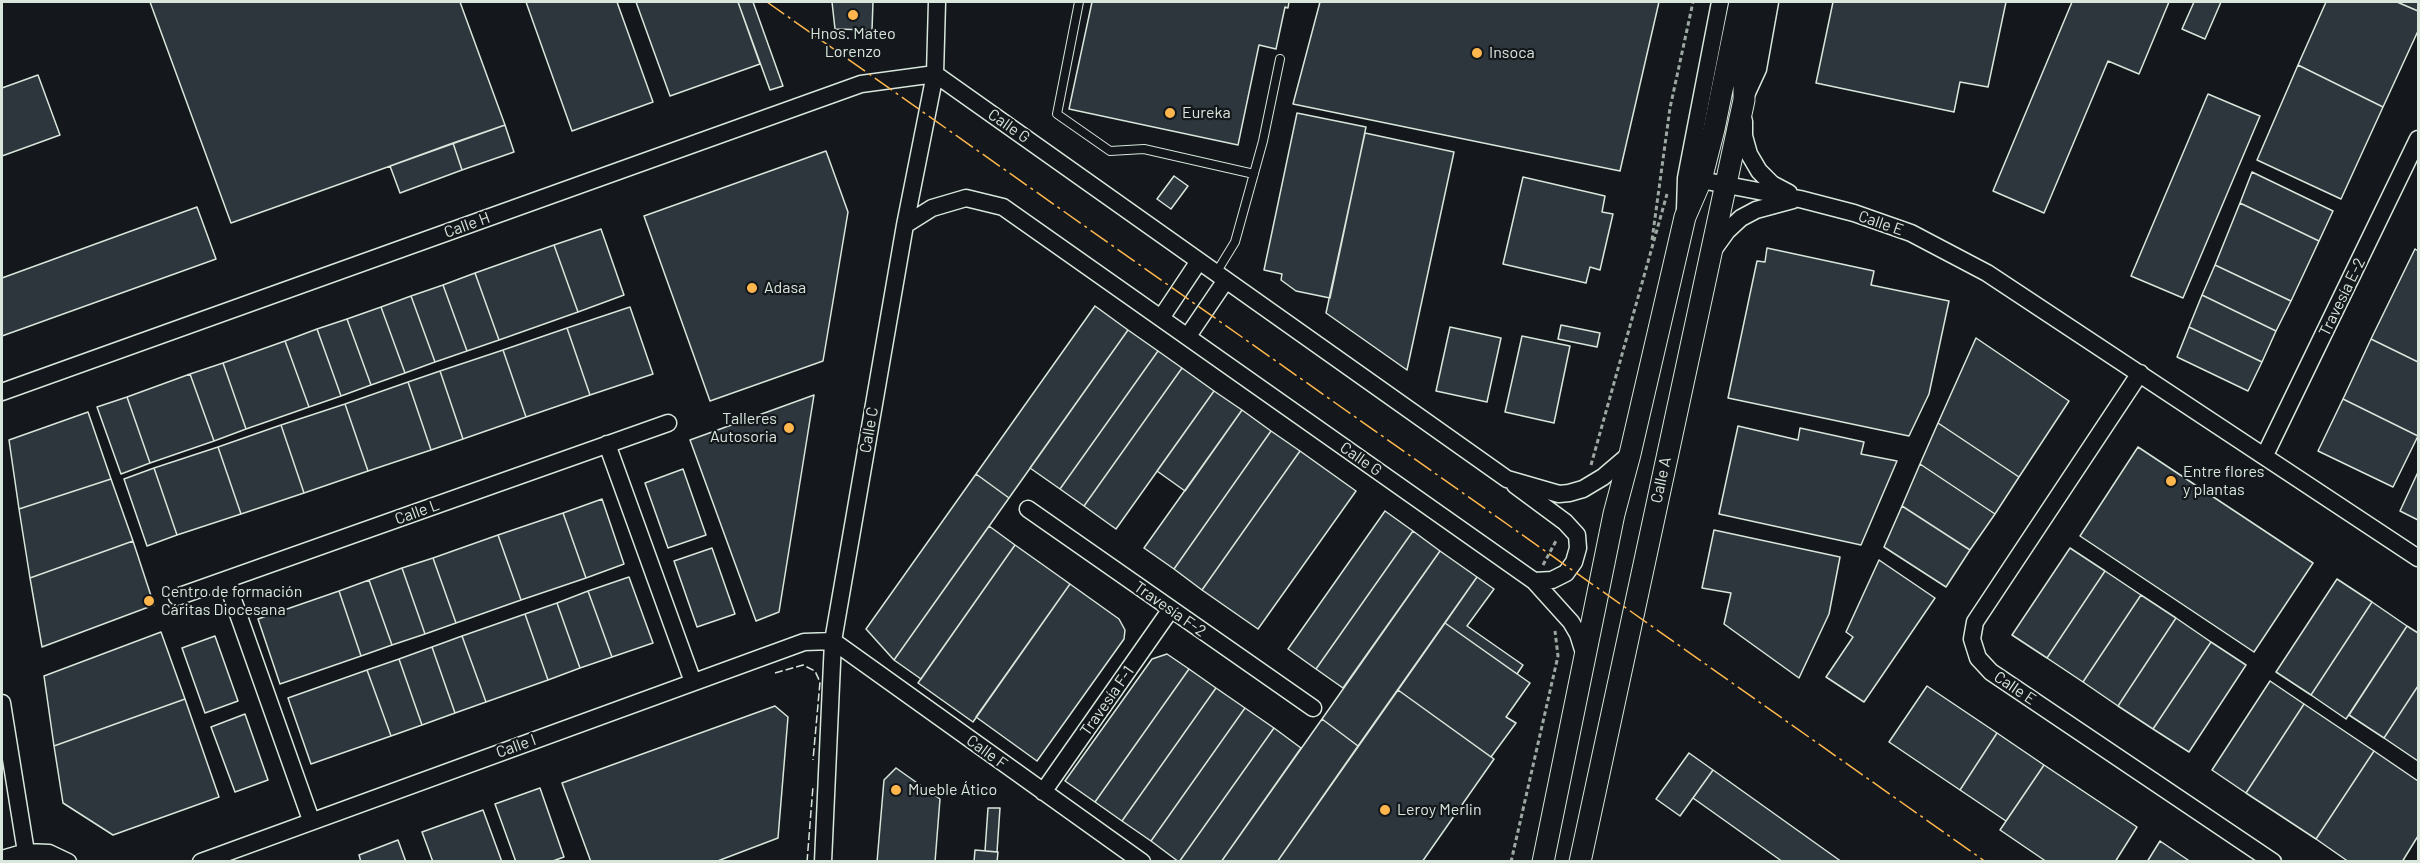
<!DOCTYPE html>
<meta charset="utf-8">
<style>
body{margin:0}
#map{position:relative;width:2420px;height:863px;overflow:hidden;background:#14181c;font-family:Barlow,sans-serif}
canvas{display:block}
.frame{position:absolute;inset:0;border:3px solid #d8e6dc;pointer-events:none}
</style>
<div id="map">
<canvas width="2420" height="863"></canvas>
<div class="frame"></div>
</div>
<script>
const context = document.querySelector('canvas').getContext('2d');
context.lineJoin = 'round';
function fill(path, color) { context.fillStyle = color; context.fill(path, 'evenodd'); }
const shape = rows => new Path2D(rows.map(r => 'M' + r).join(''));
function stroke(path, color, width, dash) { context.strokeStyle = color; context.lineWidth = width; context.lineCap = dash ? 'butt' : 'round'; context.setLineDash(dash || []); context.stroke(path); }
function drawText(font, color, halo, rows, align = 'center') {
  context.font = font + ' Barlow,sans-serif'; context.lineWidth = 4.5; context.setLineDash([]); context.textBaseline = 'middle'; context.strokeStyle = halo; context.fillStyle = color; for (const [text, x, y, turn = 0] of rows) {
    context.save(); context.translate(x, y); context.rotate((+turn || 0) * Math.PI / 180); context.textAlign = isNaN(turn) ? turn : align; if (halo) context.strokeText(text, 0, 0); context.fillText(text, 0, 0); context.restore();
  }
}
const building = shape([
 [150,2,460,2,505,125,231,223,150,2],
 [526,2,617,2,653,102,572,131,526,2],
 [636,2,738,2,760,64,670,96,636,2],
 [738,2,753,2,783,86,770,90,738,2],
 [832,2,873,2,872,30,835,29,832,2],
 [1092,2,1289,2,1288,8,1285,7,1276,49,1259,45,1238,145,1069,109,1092,2],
 [1320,2,1659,2,1620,171,1293,104,1320,2],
 [1833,2,2006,2,1988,87,1960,82,1954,112,1816,83,1833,2],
 [2072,2,2169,2,2139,74,2108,61,2044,213,1993,191,2072,2],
 [2194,2,2221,2,2205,39,2182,29,2194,2],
 [2326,2,2397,2,2418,11,2418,31,2383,107,2298,65,2326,2],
 [2397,2,2418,2,2418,11,2397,2],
 [2298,65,2383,107,2341,199,2257,160,2298,65],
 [38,75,60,135,2,156,2,88,38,75],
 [2208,94,2260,116,2183,298,2131,276,2208,94],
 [1297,113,1366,127,1330,298,1296,291,1281,280,1282,274,1264,270,1297,113],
 [505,125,514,152,462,170,453,143,505,125],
 [1365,133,1454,152,1407,370,1326,313,1365,133],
 [453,143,462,170,400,193,390,166,453,143],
 [826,151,848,212,823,361,710,401,644,216,826,151],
 [2252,172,2333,211,2319,241,2240,203,2252,172],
 [1174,176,1188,186,1171,209,1157,199,1174,176],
 [1523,177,1605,196,1602,212,1613,214,1600,270,1590,267,1586,283,1503,264,1523,177],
 [2240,203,2319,241,2291,301,2215,265,2240,203],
 [197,207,216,259,2,336,2,278,197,207],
 [601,229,624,295,578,312,554,245,601,229],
 [554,245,578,312,499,340,475,273,554,245],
 [1767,248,1874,271,1871,285,1949,301,1929,394,1909,436,1728,398,1757,261,1765,262,1767,248],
 [2415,249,2418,251,2418,362,2371,339,2415,249],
 [2215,265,2291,301,2276,331,2202,295,2215,265],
 [475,273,499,340,467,351,443,285,475,273],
 [443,285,467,351,435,362,411,296,443,285],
 [2202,295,2276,331,2262,362,2189,327,2202,295],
 [411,296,435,362,405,373,381,307,411,296],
 [1095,306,1128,330,1009,498,976,474,1095,306],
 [381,307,405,373,371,385,347,319,381,307],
 [630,307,653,374,590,395,567,328,630,307],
 [347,319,371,385,341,396,317,329,347,319],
 [1561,325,1600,333,1597,347,1558,339,1561,325],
 [1450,327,1501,338,1487,402,1436,391,1450,327],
 [2189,327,2262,362,2248,391,2177,357,2189,327],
 [567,328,590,395,526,417,503,350,567,328],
 [317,329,341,396,309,407,285,341,317,329],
 [1128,330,1158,351,1060,489,1030,468,1128,330],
 [1522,336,1570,346,1554,423,1505,412,1522,336],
 [1976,338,2069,401,2019,477,1938,423,1976,338],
 [2371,339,2418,362,2418,436,2343,399,2371,339],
 [285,341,309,407,246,429,223,363,285,341],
 [503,350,526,417,463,439,440,371,503,350],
 [1158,351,1182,368,1084,506,1060,489,1158,351],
 [223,363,246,429,214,441,190,374,223,363],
 [1182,368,1214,391,1116,529,1084,506,1182,368],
 [440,371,463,439,431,450,408,382,440,371],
 [190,374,214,441,150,463,127,397,190,374],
 [408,382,431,450,368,471,345,404,408,382],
 [1214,391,1242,410,1185,491,1157,471,1214,391],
 [814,395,779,612,756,621,690,440,814,395],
 [127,397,150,463,121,474,97,407,127,397],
 [2343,399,2418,436,2393,487,2318,451,2343,399],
 [345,404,368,471,304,493,281,425,345,404],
 [1242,410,1271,431,1174,569,1144,548,1242,410],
 [88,412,111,479,19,509,9,440,88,412],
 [1938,423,2019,477,1995,514,1920,464,1938,423],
 [281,425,304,493,241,514,218,447,281,425],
 [1738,426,1798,440,1800,428,1864,442,1861,454,1897,461,1861,545,1719,514,1738,426],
 [1271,431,1300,451,1202,590,1174,569,1271,431],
 [218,447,241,514,177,535,154,468,218,447],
 [2138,447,2313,563,2254,652,2080,536,2138,447],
 [1300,451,1356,491,1258,629,1202,590,1300,451],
 [1920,464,1995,514,1970,550,1902,506,1920,464],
 [154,468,177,535,147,546,124,479,154,468],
 [683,469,706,535,668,548,645,483,683,469],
 [2418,472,2418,520,2400,511,2418,472],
 [976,474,1009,498,894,660,866,629,976,474],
 [111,479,133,541,30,578,19,509,111,479],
 [602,499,624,564,586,578,563,513,602,499],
 [1902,506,1970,550,1946,587,1884,547,1902,506],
 [1385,511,1413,531,1316,669,1288,649,1385,511],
 [563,513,586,578,521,600,498,535,563,513],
 [989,526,1015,545,921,679,894,660,989,526],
 [1714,530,1840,557,1829,614,1799,678,1724,624,1731,593,1702,588,1714,530],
 [1413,531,1440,551,1343,688,1316,669,1413,531],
 [498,535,521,600,456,623,433,558,498,535],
 [133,541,154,605,42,647,30,578,133,541],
 [1015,545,1070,584,973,722,918,683,1015,545],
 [712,548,735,614,697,627,674,561,712,548],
 [2070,548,2105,571,2047,658,2012,635,2070,548],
 [1440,551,1477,577,1358,746,1322,719,1440,551],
 [433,558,456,623,425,634,402,568,433,558],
 [1879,560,1935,598,1864,702,1826,677,1853,637,1846,632,1879,560],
 [402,568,425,634,392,645,369,580,402,568],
 [2105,571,2141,595,2083,682,2047,658,2105,571],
 [629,577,653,643,612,657,588,591,629,577],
 [1477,577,1494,589,1467,626,1523,665,1517,674,1445,623,1477,577],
 [2337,579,2372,602,2311,695,2276,672,2337,579],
 [369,580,392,645,361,656,339,591,369,580],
 [1070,584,1119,619,1125,630,1124,639,1037,761,976,717,1070,584],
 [339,591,361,656,280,684,258,619,339,591],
 [588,591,612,657,580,668,557,603,588,591],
 [2141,595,2176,618,2118,706,2083,682,2141,595],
 [2372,602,2407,626,2346,719,2311,695,2372,602],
 [557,603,580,668,548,680,525,614,557,603],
 [525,614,548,680,486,702,462,636,525,614],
 [2176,618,2211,642,2153,729,2118,706,2176,618],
 [1445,623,1530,683,1506,717,1516,723,1491,757,1398,690,1445,623],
 [2407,626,2418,633,2418,686,2384,738,2349,715,2407,626],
 [161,632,185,699,54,746,44,676,161,632],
 [215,636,238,701,205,713,182,648,215,636],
 [462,636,486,702,455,713,432,647,462,636],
 [2211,642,2246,665,2189,752,2153,729,2211,642],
 [432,647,455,713,422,725,399,659,432,647],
 [1167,654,1189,669,1095,802,1065,781,1152,659,1167,654],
 [399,659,422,725,391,736,367,670,399,659],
 [1189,669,1216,688,1122,821,1095,802,1189,669],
 [367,670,391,736,311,764,288,698,367,670],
 [2270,681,2304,704,2246,793,2212,770,2270,681],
 [1927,686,1997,733,1960,790,1889,742,1927,686],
 [2418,686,2418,761,2384,738,2418,686],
 [1216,688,1245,708,1151,841,1122,821,1216,688],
 [1398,690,1494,759,1422,862,1277,862,1398,690],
 [185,699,219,797,113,835,63,803,54,746,185,699],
 [2304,704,2374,751,2316,839,2246,793,2304,704],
 [775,706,788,717,778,838,715,862,591,862,562,783,775,706],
 [1245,708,1274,728,1179,862,1151,841,1245,708],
 [245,714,268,780,235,792,211,727,245,714],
 [1322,719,1358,746,1277,862,1221,862,1322,719],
 [1274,728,1301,748,1221,862,1179,862,1274,728],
 [1997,733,2044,765,2006,821,1960,790,1997,733],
 [2374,751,2418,781,2418,836,2402,862,2349,862,2316,839,2374,751],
 [1689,753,1713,770,1680,816,1656,799,1689,753],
 [2044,765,2137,827,2115,862,2047,862,2000,830,2044,765],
 [896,768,940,799,935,862,877,862,884,780,896,768],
 [1713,770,1842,862,1783,862,1693,798,1713,770],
 [540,788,564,857,550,862,516,862,495,804,540,788],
 [988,808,1000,808,997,852,985,851,988,808],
 [483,810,502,862,433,862,422,832,483,810],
 [398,840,406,862,361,862,359,855,398,840],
 [2160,841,2191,862,2147,862,2160,841],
 [975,850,998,852,997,862,974,862,975,850]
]);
const path = shape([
 [1652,240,1670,108,1693,2],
 [1591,465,1667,194],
 [1543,565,1557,539],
 [1511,862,1558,656,1555,631]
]);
const service = shape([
 [1079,2,1057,114,1110,151,1144,149,1254,174],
 [1216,273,1235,242,1263,141,1280,59]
]);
const minor = shape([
 [935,74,1507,479,1559,494,1569,493,1583,489,1603,477,1630,454],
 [1746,95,1758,69,1770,2],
 [1744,121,1744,136,1749,154,1759,171,1772,184,1789,193],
 [1701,180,1800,199,1854,213,1911,233,1987,273,2418,558],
 [1685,210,1686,178,1720,2],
 [905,225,932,208,966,198,1003,207,1534,581,1571,622,1578,634,1584,653],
 [1714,249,1727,231,1741,218,1756,210,1793,200],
 [1161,318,1199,261],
 [1188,336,1226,280],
 [2140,373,1975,622,1972,639,1978,658,1991,672,2273,862],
 [2,392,861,84,935,74],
 [607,444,693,682],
 [2265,455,2418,139],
 [1515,485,1565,522,1577,535,1578,548,1574,562,1566,573,1552,580,1534,581],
 [1028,509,1313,708],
 [226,580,311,820],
 [177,597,668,423],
 [833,641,1142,862],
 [2,703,26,852],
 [1043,792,1171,609],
 [2,859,26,852,49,853,68,862],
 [201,862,804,642,833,641],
 [823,862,833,641,905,225,935,74,937,2]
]);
const tertiary = shape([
 [1543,862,1614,514,1630,454,1685,217,1701,180,1714,129,1740,2],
 [1580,862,1744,100,1744,66,1753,4]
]);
const fence = shape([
 [775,673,803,665,815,671,820,682,813,760],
 [807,862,813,786]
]);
const power = shape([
 [767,2,1986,862]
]);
const markers = [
 [853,15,6,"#ffb74d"],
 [1477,53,6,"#ffb74d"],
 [1170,113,6,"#ffb74d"],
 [752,288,6,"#ffb74d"],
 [789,428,6,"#ffb74d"],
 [2171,481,6,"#ffb74d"],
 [149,601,6,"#ffb74d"],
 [896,790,6,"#ffb74d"],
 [1385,810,6,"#ffb74d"]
];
const poiNames = [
 ["Hnos. Mateo",853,34,"center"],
 ["Lorenzo",853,52,"center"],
 ["Insoca",1489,53],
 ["Eureka",1182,113],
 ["Adasa",764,288],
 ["Talleres",777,419,"right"],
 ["Autosoria",777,437,"right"],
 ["Entre flores",2183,472],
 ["y plantas",2183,490],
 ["Centro de formación",161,592],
 ["Cáritas Diocesana",161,610],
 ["Mueble Ático",908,790],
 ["Leroy Merlin",1397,810]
];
const streetNames = [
 ["Calle G",1009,126,35],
 ["Calle E",1881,223,19],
 ["Calle H",467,225,-20],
 ["Travesía E-2",2342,297,-64],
 ["Calle C",869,430,-80],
 ["Calle G",1361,459,35],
 ["Calle A",1661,480,-78],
 ["Calle L",417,512,-20],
 ["Travesía F-2",1170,609,35],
 ["Calle E",2015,688,34],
 ["Travesía F-1",1107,701,-55],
 ["Calle I",516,746,-20],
 ["Calle F",987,752,36]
];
fill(building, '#2c363c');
stroke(building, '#d8e6dc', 1.5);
stroke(service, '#d8e6dc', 10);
stroke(minor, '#d8e6dc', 19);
stroke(tertiary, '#d8e6dc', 23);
stroke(path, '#9da8a2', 3, [4.5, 3]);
stroke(service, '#14181c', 8);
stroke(minor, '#14181c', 16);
stroke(tertiary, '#14181c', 21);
stroke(fence, '#d8e6dc', 1.5, [8, 3]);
stroke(power, '#ffb74d', 1.5, [21, 4.5, 3, 4.5]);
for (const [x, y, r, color] of markers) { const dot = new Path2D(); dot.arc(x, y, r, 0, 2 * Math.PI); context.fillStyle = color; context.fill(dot); stroke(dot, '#14181c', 2); }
drawText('16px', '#d8e6dc', '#14181c', poiNames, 'left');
drawText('16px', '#d8e6dc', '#14181c', streetNames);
</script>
